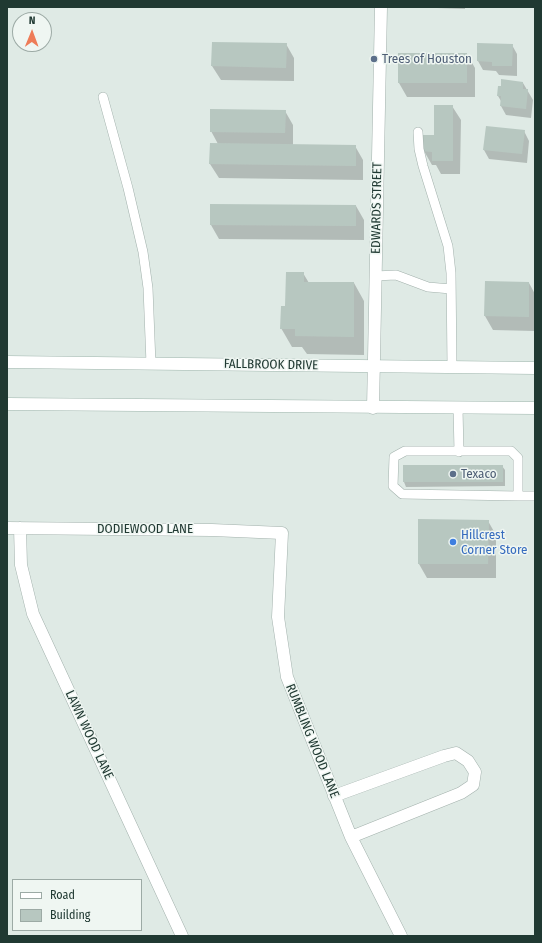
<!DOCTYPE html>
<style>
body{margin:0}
#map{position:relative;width:542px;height:943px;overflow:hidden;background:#dfeae5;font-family:"Fira Sans Condensed",sans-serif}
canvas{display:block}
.frame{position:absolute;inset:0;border:8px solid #203932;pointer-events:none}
.legend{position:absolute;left:12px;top:879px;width:130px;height:52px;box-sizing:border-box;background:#eff6f2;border:1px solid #9caaa5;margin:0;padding:5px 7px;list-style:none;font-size:12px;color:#203932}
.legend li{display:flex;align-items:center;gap:8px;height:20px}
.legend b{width:20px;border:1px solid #9caaa5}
.north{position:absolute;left:12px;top:12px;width:40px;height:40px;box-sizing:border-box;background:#eff6f2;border:1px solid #9caaa5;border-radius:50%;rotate:1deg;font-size:11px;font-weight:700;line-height:16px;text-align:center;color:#203932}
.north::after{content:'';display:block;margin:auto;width:14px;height:18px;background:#ee7c58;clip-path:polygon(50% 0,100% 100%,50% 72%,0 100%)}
</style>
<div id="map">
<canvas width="542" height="943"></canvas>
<div class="frame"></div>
<ul class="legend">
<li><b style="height:5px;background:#fff"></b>Road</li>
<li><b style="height:11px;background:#b7c7c0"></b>Building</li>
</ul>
<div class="north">N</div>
</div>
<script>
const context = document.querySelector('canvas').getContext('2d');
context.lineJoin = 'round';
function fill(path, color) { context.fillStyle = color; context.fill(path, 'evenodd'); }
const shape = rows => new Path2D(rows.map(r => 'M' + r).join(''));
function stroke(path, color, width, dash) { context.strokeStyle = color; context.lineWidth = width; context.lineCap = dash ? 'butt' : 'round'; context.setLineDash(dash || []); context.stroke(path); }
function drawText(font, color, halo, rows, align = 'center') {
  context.font = font + ' "Fira Sans Condensed",sans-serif'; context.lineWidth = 3; context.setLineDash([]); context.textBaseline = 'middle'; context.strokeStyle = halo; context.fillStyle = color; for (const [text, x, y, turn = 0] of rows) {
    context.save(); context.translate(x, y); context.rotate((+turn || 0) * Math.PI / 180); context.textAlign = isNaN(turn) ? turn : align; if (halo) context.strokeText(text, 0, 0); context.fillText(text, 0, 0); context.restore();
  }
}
const shadow = shape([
 [408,7,465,7,465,9],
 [286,44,294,58,294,81,221,80,212,66],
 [512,45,517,54,517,76,499,75,496,71,483,70,478,61],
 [467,54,475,68,475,97,407,97,399,83],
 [523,83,533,100,531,118,506,115,501,106,501,101,498,96,502,88],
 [452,106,461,120,460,174,441,174,436,165,432,165,424,151,424,136,435,136],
 [285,111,293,125,293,145,355,146,363,160,363,180,219,178,210,164,211,144,218,144,211,131],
 [524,131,529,141,527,163,489,159,484,150],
 [356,206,364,220,364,240,219,239,211,225],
 [303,273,309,283,354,283,364,301,364,355,307,354,302,347,292,347,281,328,286,307],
 [529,283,535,294,535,331,493,330,485,316],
 [404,466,502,466,505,470,505,486,406,487,404,482],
 [488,521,496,535,496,578,427,578,419,564]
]);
const building = shape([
 [212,42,287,43,286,68,211,66],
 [477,43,513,44,512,66,492,66,492,62,477,61],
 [398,53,467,53,467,83,398,83],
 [501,79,523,82,523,89,528,89,526,109,500,106,501,96,497,96,498,86,501,86],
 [434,105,453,105,453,161,432,161,432,152,423,151,423,135,434,135],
 [210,109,286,110,285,133,210,132],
 [486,126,525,130,522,154,483,150],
 [210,143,356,145,356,166,209,164],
 [210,204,356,205,356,226,210,225],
 [286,272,304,272,304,282,354,282,354,337,295,336,295,329,280,329,281,306,285,306],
 [485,281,529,282,529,317,484,316],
 [403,465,503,465,503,482,403,482],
 [418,519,489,520,488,564,418,564]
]);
const lane = shape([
 [103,97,128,188,143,252,148,288,151,364],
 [418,132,419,149,423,166,448,246,451,273,452,367],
 [375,276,396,275,428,287,451,289],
 [458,408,459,452],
 [518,496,518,458,511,451,405,451,394,457,393,486,402,494,518,496,535,496]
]);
const street = shape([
 [373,408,381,7],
 [7,528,212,530,282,533,278,617,287,677,351,837,401,936],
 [20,528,21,565,33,614,182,936],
 [334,796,444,756,456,753,468,761,475,772,473,785,461,793,351,837]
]);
const secondary = shape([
 [7,362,535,368],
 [7,404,535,408]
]);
const markers = [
 [374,59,4,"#5c6f8a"],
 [453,474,4,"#5c6f8a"],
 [453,542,4,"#3f7fe0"]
];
const serviceNames = [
 ["Trees of Houston",382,59],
 ["Texaco",461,474]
];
const streetNames = [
 ["EDWARDS STREET",377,208,-89],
 ["FALLBROOK DRIVE",271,365,1],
 ["DODIEWOOD LANE",145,529],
 ["LAWN WOOD LANE",89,735,65],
 ["RUMBLING WOOD LANE",312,741,68]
];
const shopNames = [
 ["Hillcrest",461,535],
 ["Corner Store",461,550]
];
fill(shadow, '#0003');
fill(building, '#b7c7c0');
stroke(lane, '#a2b1ac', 10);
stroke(street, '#a2b1ac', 13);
stroke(secondary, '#9eb5ac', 13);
stroke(lane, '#fff', 9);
stroke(street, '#fff', 12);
stroke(secondary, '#fff', 12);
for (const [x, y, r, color] of markers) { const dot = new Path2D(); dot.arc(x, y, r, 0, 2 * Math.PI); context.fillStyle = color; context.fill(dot); stroke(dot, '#eff6f2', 1.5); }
drawText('13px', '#4e5e75', '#eff6f2', serviceNames, 'left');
drawText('13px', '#203932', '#eff6f2', streetNames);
drawText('13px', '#366cbe', '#eff6f2', shopNames, 'left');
</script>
